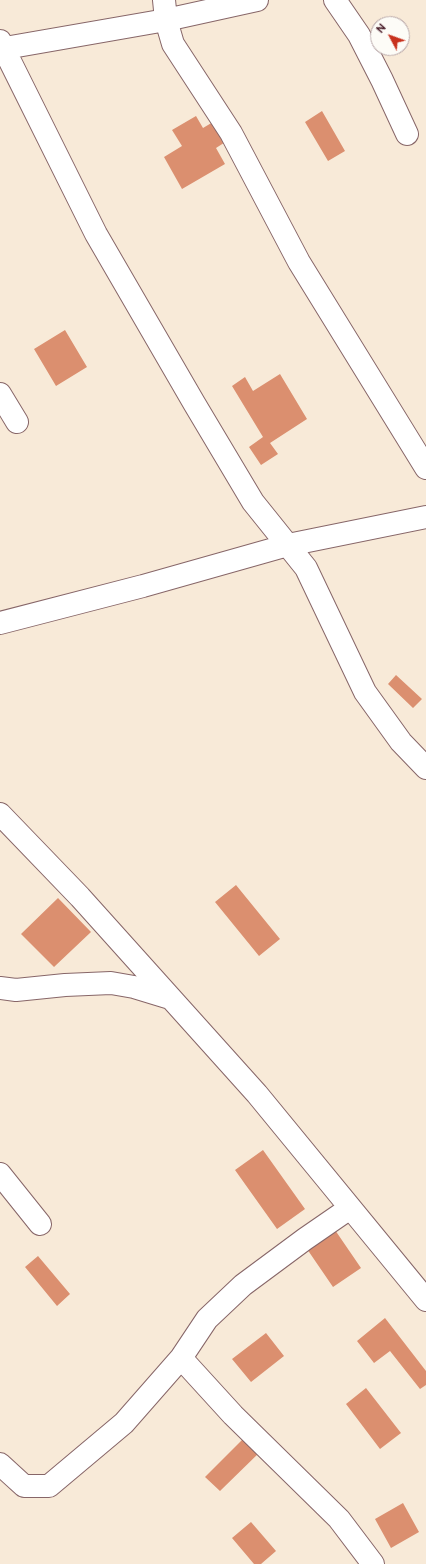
<!DOCTYPE html>
<style>
body{margin:0}
#map{position:relative;width:426px;height:1564px;overflow:hidden;background:#f8ead8;font-family:"Balsamiq Sans",sans-serif}
canvas{display:block}
.north{position:absolute;left:370px;top:16px;width:40px;height:40px;box-sizing:border-box;background:#fdfcf7;border:1px solid #b5a4a5;border-radius:50%;rotate:311deg;font-size:11px;font-weight:700;line-height:16px;text-align:center;color:#4a1f2b}
.north::after{content:'';display:block;margin:auto;width:14px;height:18px;background:#c8321e;clip-path:polygon(50% 0,100% 100%,50% 72%,0 100%)}
</style>
<div id="map">
<canvas width="426" height="1564"></canvas>
<div class="north">N</div>
</div>
<script>
const context = document.querySelector('canvas').getContext('2d');
context.lineJoin = 'round';
function fill(path, color) { context.fillStyle = color; context.fill(path, 'evenodd'); }
const shape = rows => new Path2D(rows.map(r => 'M' + r).join(''));
function stroke(path, color, width, dash) { context.strokeStyle = color; context.lineWidth = width; context.lineCap = dash ? 'butt' : 'round'; context.setLineDash(dash || []); context.stroke(path); }
const building = shape([
 [322,111,345,151,328,161,305,122],
 [196,116,203,128,218,119,230,139,216,148,225,164,182,189,164,157,182,146,172,130],
 [65,330,87,367,56,386,34,349],
 [280,374,307,419,270,443,278,454,261,465,249,447,263,437,232,386,245,377,253,391],
 [396,675,422,699,413,708,388,684],
 [236,885,280,939,259,956,215,902],
 [58,898,91,932,54,967,21,934],
 [263,1150,305,1209,277,1229,235,1170],
 [335,1230,361,1268,333,1287,307,1249],
 [38,1256,70,1294,57,1306,25,1267],
 [385,1318,426,1371,426,1385,420,1389,390,1351,374,1363,357,1341],
 [266,1333,284,1356,251,1382,232,1359],
 [366,1388,401,1433,380,1449,346,1404],
 [247,1435,262,1450,220,1491,205,1477],
 [403,1503,419,1532,391,1548,375,1519],
 [251,1522,276,1551,261,1564,254,1564,232,1538]
]);
const street = shape([
 [164,0,166,20,173,44,231,133,299,262,426,468],
 [335,0,359,35,382,80,407,134],
 [0,41,96,234,194,403,253,502,306,568,365,692,401,742,426,768],
 [0,49,166,20,257,0],
 [0,394,17,422],
 [0,623,143,586,288,545,426,517],
 [0,814,80,897,257,1094,426,1300],
 [0,988,16,990,65,985,111,983,134,987,170,998],
 [0,1174,40,1224],
 [181,1358,233,1415,339,1519,373,1564],
 [0,1464,24,1486,49,1486,124,1423,181,1358,207,1319,243,1285,305,1239,350,1208]
]);
fill(building, '#db8f6f');
stroke(street, '#876668', 24);
stroke(street, '#fff', 22);
</script>
